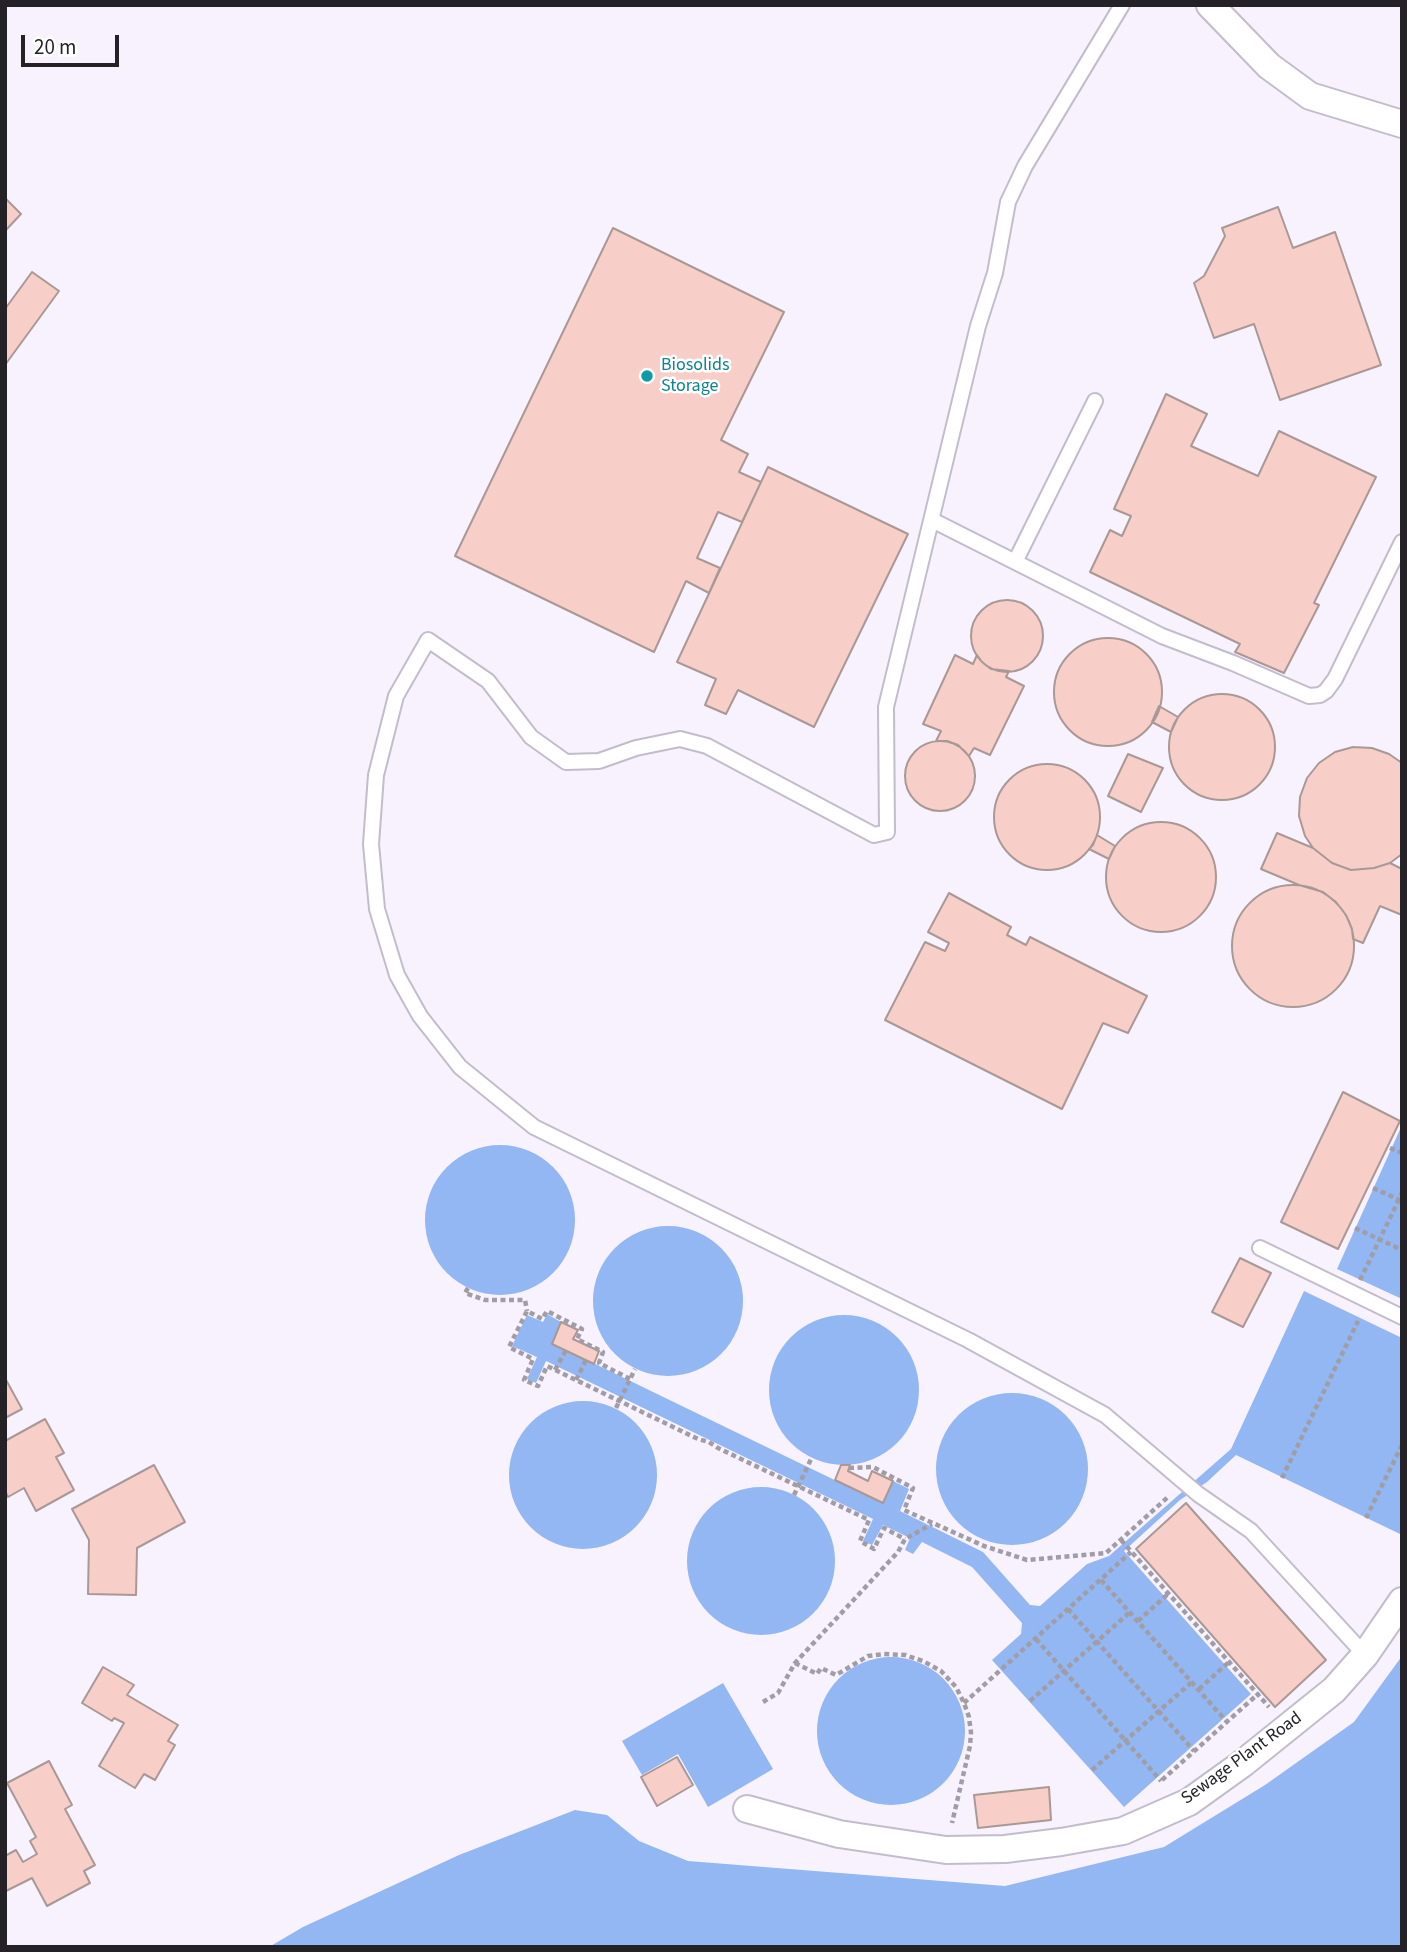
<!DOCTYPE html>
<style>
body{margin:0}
#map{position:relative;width:1407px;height:1952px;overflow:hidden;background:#f8f2fe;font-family:"Source Sans 3",sans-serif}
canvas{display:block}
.frame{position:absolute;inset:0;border:7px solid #242127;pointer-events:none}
.scale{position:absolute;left:21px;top:35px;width:98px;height:32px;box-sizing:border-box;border:4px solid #242127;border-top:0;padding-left:9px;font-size:21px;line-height:24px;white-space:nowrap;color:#242127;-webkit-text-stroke:5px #fff;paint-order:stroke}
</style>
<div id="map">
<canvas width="1407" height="1952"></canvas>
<div class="frame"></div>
<div class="scale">20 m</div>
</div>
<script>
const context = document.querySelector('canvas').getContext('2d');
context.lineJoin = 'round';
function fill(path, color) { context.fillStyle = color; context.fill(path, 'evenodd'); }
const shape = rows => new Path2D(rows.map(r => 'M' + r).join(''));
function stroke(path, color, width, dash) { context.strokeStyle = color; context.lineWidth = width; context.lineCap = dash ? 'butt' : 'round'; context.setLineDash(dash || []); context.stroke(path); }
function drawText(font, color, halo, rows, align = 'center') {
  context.font = font + ' "Source Sans 3",sans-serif'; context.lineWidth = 5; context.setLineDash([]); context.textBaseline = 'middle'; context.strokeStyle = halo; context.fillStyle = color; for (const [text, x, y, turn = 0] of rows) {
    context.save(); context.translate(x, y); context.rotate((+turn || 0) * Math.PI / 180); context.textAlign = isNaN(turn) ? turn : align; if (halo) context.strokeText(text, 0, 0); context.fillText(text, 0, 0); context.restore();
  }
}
const water = shape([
 [1402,1125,1402,1299,1337,1269],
 '425 1220a75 75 0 1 1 150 0a75 75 0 1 1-150 0Z',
 '593 1301a75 75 0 1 1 150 0a75 75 0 1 1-150 0Z',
 [1304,1291,1402,1338,1402,1530,1400,1534,1236,1455,1207,1482,1180,1500,1124,1551,1251,1694,1124,1807,992,1660,1021,1634,1022,1623,972,1567,922,1542,913,1554,905,1550,910,1538,883,1525,872,1545,863,1541,873,1519,546,1361,536,1383,527,1379,537,1357,512,1346,527,1315,543,1322,547,1314,561,1322,552,1343,882,1503,893,1481,909,1489,900,1511,983,1552,1030,1605,1040,1606,1087,1564,1109,1556,1231,1449],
 '769 1390a75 75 0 1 1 150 0a75 75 0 1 1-150 0Z',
 '936 1469a76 76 0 1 1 152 0a76 76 0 1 1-152 0Z',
 '509 1475a74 74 0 1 1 148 0a74 74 0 1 1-148 0Z',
 '687 1561a74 74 0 1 1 148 0a74 74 0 1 1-148 0Z',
 [1402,1656,1402,1947,269,1947,303,1927,459,1855,575,1810,607,1815,639,1841,688,1861,1005,1886,1164,1847,1265,1785,1354,1722],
 '817 1731a74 74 0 1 1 148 0a74 74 0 1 1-148 0Z',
 [723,1683,773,1769,708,1807,678,1754,642,1775,622,1741]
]);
const building = shape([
 [5,198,21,214,5,231,5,198],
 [1278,207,1293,248,1335,232,1381,365,1280,400,1254,324,1214,338,1194,283,1204,276,1225,236,1222,228,1278,207],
 [613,228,784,312,721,440,748,454,739,472,761,482,742,522,718,512,697,558,720,568,709,593,686,581,654,652,455,556,613,228],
 [32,272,59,291,5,365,5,309,32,272],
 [1166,394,1207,414,1191,446,1258,476,1279,431,1376,477,1314,603,1319,605,1284,673,1235,652,1240,644,1090,572,1110,530,1122,536,1131,516,1114,509,1166,394],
 [768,467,908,534,814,727,738,690,726,714,705,705,716,679,677,662,768,467],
 '971 636a36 36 0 1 1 72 0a36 36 0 1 1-72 0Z',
 '1054 692a54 54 0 1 1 108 0a54 54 0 1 1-108 0Z',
 [955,655,973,664,977,655,982,662,991,669,1009,671,1006,677,1024,686,990,755,974,748,969,756,958,745,947,741,936,741,941,731,923,724,955,655],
 '1169 747a53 53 0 1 1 106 0a53 53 0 1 1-106 0Z',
 [1159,706,1178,717,1171,732,1152,722,1159,706],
 '905 776a35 35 0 1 1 70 0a35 35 0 1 1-70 0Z',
 [1353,747,1372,748,1389,754,1402,763,1402,854,1390,863,1374,868,1351,870,1332,863,1313,848,1305,836,1299,816,1300,797,1307,778,1319,763,1335,752,1353,747],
 [1128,754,1163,768,1141,812,1108,796,1128,754],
 '994 817a53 53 0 1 1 106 0a53 53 0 1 1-106 0Z',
 '1106 877a55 55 0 1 1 110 0a55 55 0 1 1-110 0Z',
 [1277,833,1313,848,1332,863,1351,870,1374,868,1390,863,1402,869,1402,915,1380,906,1363,943,1353,939,1352,929,1346,915,1336,902,1323,892,1299,885,1261,869,1277,833],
 [1097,835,1115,846,1109,859,1089,849,1093,845,1097,835],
 '1232 946a61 61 0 1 1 122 0a61 61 0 1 1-122 0Z',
 [949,893,1011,927,1007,935,1026,945,1030,937,1147,996,1128,1033,1103,1023,1062,1109,885,1020,925,942,945,951,949,943,928,932,949,893],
 [1343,1092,1400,1121,1338,1249,1281,1222,1343,1092],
 [1240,1258,1271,1273,1243,1327,1212,1312,1240,1258],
 [561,1322,578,1330,573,1339,599,1351,594,1364,552,1344,561,1322],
 [5,1378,22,1409,5,1418,5,1378],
 [45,1419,64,1453,56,1457,74,1490,36,1511,24,1488,8,1497,5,1491,5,1441,45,1419],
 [154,1465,185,1522,137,1548,136,1595,88,1594,89,1540,72,1509,154,1465],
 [841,1465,850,1465,848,1471,868,1481,872,1471,893,1481,883,1503,835,1480,841,1465],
 [1186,1503,1326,1660,1275,1707,1136,1549,1186,1503],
 [103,1667,134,1685,127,1695,178,1725,168,1741,175,1745,155,1780,144,1774,135,1788,99,1766,124,1723,114,1718,112,1721,82,1703,103,1667],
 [677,1757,693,1785,657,1806,641,1777,677,1757],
 [49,1761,72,1805,65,1809,95,1865,84,1871,90,1883,47,1906,32,1878,6,1891,5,1856,16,1850,23,1862,37,1854,30,1841,36,1837,7,1783,49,1761],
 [1049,1787,1051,1820,978,1828,974,1795,1049,1787]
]);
const path = shape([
 [1390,1148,1402,1153],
 [1373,1188,1402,1201],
 [1355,1228,1402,1250],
 [468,1288,465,1293,485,1300,525,1300,527,1311],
 [555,1370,566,1350],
 [630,1379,599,1363,603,1352,577,1339,582,1329,547,1311,542,1319,527,1311,509,1347,533,1359,524,1380,538,1386,547,1366,698,1439,709,1442,718,1448,869,1520,860,1541,874,1549,884,1528,905,1539],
 [576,1380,586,1360],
 [616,1408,635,1369],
 [849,1468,873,1467,913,1488,904,1510,984,1546,1027,1560,1106,1553,1168,1497],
 [1282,1478,1358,1321],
 [794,1495,812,1457],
 [1366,1518,1402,1445],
 [1121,1540,1269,1707],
 [1101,1580,1227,1722],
 [1068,1609,1194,1751],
 [1138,1621,1168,1594],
 [1036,1639,1161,1781],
 [795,1663,817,1674,821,1668,836,1675,868,1656,884,1654,905,1655,923,1661,941,1671,956,1687,964,1703,969,1717,971,1733,970,1746,952,1823],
 [1199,1689,1229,1662],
 [1030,1701,1130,1612],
 [763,1702,778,1693,795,1663,898,1552,905,1539,932,1524],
 [964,1703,1131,1552],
 [1092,1770,1192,1682],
 [1162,1780,1258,1694]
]);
const lane = shape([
 [1122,5,1025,166,1008,202,995,273,978,326,886,707,887,832,874,835,707,746,680,739,636,748,599,761,566,762,531,737,488,681,428,640,396,696,376,775,371,844,377,909,397,975,420,1016,460,1067,534,1127,968,1340,1105,1415,1198,1494,1251,1531,1365,1655],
 [932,520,1162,636,1233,663,1309,696,1320,695,1326,691,1335,679,1402,542],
 [1015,562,1095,401],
 [1260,1248,1402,1317]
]);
const street = shape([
 [1210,5,1269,66,1310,96,1402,124],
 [747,1809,839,1834,946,1850,1005,1849,1061,1842,1123,1831,1189,1802,1242,1764,1334,1690,1365,1655,1402,1601]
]);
const pathBridge = shape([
 [1360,1280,1402,1193]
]);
const markers = [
 [647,376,7,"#0f9aa8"]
];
const cultureNames = [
 ["Biosolids",661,366],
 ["Storage",661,387]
];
const streetNames = [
 ["Sewage Plant Road",1242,1759,-36]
];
fill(water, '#92b7f3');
fill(building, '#f8cfc8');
stroke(building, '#a99895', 2);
stroke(lane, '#c3bccb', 18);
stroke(street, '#c3bccb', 30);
stroke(path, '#a19da6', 4.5, [5, 3.5]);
stroke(lane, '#fff', 14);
stroke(street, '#fff', 26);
stroke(pathBridge, '#a19da6', 4.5, [5, 3.5]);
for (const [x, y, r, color] of markers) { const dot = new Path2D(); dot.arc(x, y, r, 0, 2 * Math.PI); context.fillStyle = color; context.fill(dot); stroke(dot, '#fff', 2.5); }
drawText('18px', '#0d838f', '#fff', cultureNames, 'left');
drawText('18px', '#242127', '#fff', streetNames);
</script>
